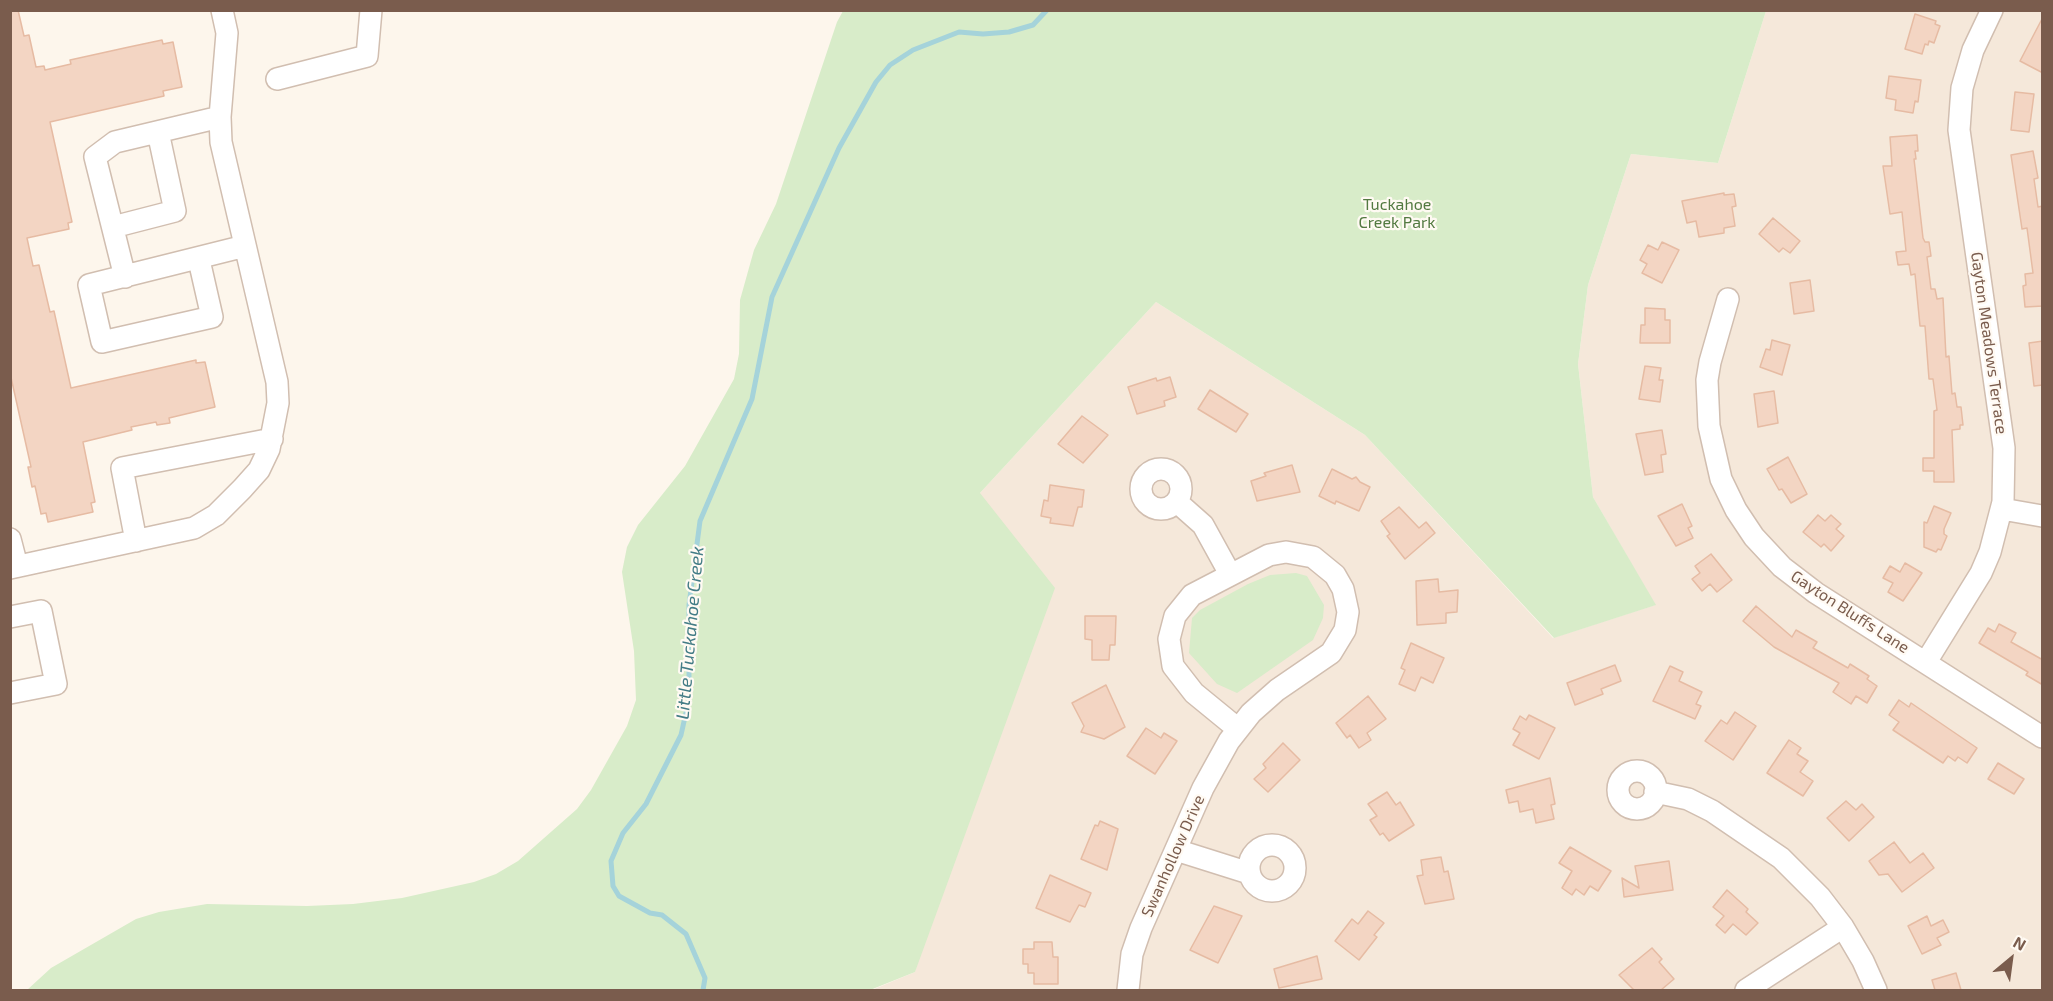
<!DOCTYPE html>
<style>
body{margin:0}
#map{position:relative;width:2053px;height:1001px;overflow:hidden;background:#fdf6ec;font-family:"Exo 2",sans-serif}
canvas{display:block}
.frame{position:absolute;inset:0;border:12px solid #7a5c4d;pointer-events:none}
.north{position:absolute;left:1981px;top:929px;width:60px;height:60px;-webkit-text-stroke:4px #fffaf3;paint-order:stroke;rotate:29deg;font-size:16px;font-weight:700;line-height:24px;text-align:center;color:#7a5c4d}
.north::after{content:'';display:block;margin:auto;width:21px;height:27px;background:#7a5c4d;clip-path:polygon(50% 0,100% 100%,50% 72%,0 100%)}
</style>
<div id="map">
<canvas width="2053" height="1001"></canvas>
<div class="frame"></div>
<div class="north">N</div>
</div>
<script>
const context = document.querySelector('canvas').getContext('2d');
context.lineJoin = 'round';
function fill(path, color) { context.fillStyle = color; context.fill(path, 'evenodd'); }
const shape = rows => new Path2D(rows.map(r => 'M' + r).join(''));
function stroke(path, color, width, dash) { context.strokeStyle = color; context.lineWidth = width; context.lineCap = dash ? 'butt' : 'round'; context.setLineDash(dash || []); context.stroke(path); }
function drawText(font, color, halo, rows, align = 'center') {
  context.font = font + ' "Exo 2",sans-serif'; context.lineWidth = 4.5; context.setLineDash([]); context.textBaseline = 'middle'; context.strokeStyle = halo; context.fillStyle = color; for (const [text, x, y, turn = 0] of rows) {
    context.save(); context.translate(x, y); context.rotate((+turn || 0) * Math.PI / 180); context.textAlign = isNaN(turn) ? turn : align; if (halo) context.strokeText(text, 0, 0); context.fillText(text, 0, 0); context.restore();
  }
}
const residential = shape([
 [1766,11,2042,11,2042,990,872,990,915,972,980,493,1156,302,1365,435,1553,638,1655,605,1593,497,1578,364,1588,285,1631,154,1718,163]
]);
const green = shape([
 [843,11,1766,11,1718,163,1631,154,1588,285,1578,364,1593,497,1656,605,1554,638,1365,435,1156,302,980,493,1055,588,915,972,870,990,27,990,51,968,136,919,159,912,207,904,307,906,353,904,402,898,474,882,496,874,518,861,577,809,591,790,627,726,636,700,634,651,622,572,627,547,638,525,685,466,734,379,739,354,740,300,754,250,776,204,837,22],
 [1296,573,1307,576,1324,605,1323,618,1313,640,1237,693,1217,684,1189,653,1192,618,1200,610,1248,584,1270,575]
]);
const stream = shape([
 [703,990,705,978,686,934,662,915,650,913,619,896,613,886,611,861,623,833,646,804,681,735,689,699,689,605,700,521,752,399,772,297,839,148,876,82,890,65,913,50,959,32,983,34,1009,32,1033,25,1047,10]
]);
const building = shape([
 [10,10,18,10,24,36,29,35,36,67,44,66,45,70,71,64,70,60,129,47,162,40,163,44,173,42,182,87,163,91,164,96,50,122,72,222,68,223,69,229,27,238,33,266,39,265,50,312,54,311,71,388,196,360,196,363,205,362,215,407,169,418,170,423,157,425,156,422,131,427,132,430,83,442,95,502,91,503,93,512,48,522,46,513,41,514,35,486,32,487,28,467,31,467,10,373,10,10],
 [1915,14,1936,21,1935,24,1940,26,1934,43,1929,41,1928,45,1925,44,1922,54,1905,49,1915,14],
 [2043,17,2043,73,2020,61,2043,17],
 [1889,76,1921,80,1918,102,1915,101,1913,113,1895,110,1896,100,1886,98,1889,76],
 [2015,92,2034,94,2029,132,2011,130,2015,92],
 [1917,135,1918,151,1915,151,1916,159,1914,159,1923,238,1925,242,1929,242,1931,256,1927,257,1931,289,1935,289,1937,299,1943,298,1946,357,1949,356,1952,394,1955,393,1957,407,1961,407,1963,425,1960,425,1960,429,1952,430,1954,482,1934,482,1934,471,1923,471,1923,458,1934,458,1934,411,1937,410,1933,379,1929,379,1925,326,1920,326,1915,274,1911,275,1909,264,1898,265,1896,252,1906,251,1902,212,1890,214,1883,166,1892,166,1890,137,1917,135],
 [2033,151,2038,178,2034,179,2038,207,2043,206,2043,306,2025,307,2023,286,2026,285,2025,274,2033,273,2027,228,2022,229,2011,155,2033,151],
 [1724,193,1724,195,1734,194,1736,206,1732,207,1735,226,1724,228,1724,233,1699,237,1696,221,1687,223,1682,201,1724,193],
 [1773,218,1800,241,1790,253,1783,248,1779,252,1759,234,1773,218],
 [1662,242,1679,250,1662,283,1642,273,1647,264,1640,260,1648,245,1658,250,1662,242],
 [1810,280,1814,311,1794,314,1790,283,1810,280],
 [1645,308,1665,309,1665,320,1670,320,1670,343,1640,343,1641,325,1645,325,1645,308],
 [1772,340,1790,345,1782,375,1760,367,1766,349,1770,350,1772,340],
 [2043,341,2043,385,2034,386,2029,343,2043,341],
 [1645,366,1661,368,1659,380,1663,380,1660,402,1639,399,1645,366],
 [1170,377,1176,397,1164,401,1165,406,1137,414,1128,387,1156,378,1157,381,1170,377],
 [1210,390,1248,414,1236,432,1198,409,1210,390],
 [1774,391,1778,423,1758,427,1754,394,1774,391],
 [1082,416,1108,435,1083,463,1058,444,1082,416],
 [1662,430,1666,454,1661,455,1663,472,1645,475,1636,434,1662,430],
 [1788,457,1807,494,1791,503,1782,489,1779,490,1767,469,1788,457],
 [1292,465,1300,492,1257,501,1251,481,1266,476,1264,473,1292,465],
 [1332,469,1352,479,1356,477,1360,482,1370,487,1359,511,1336,501,1335,504,1319,496,1332,469],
 [1050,485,1084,490,1082,507,1078,507,1073,526,1050,523,1051,518,1041,516,1044,500,1048,501,1050,485],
 [1682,504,1692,526,1688,528,1693,538,1676,546,1658,516,1682,504],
 [1934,506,1951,513,1944,529,1944,534,1947,536,1941,550,1938,549,1936,552,1924,547,1924,522,1927,523,1934,506],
 [1399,507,1419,528,1426,522,1435,533,1405,559,1387,536,1390,534,1381,521,1399,507],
 [1818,515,1825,521,1831,515,1841,524,1836,529,1844,536,1831,551,1824,544,1821,547,1803,532,1818,515],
 [1711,554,1732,580,1717,592,1710,584,1702,591,1692,579,1700,573,1695,566,1711,554],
 [1905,563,1922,573,1903,601,1888,592,1893,583,1883,578,1890,566,1900,572,1905,563],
 [1438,579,1439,592,1458,590,1457,612,1446,613,1446,623,1417,625,1416,581,1438,579],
 [1756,606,1792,637,1796,630,1817,642,1813,648,1848,668,1850,664,1869,676,1867,679,1877,686,1867,703,1856,696,1851,704,1833,692,1839,683,1774,647,1743,621,1756,606],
 [1085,616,1116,616,1115,645,1110,645,1109,660,1092,660,1092,640,1085,639,1085,616],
 [1999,624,2016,633,2011,642,2043,660,2043,685,2026,675,2028,672,1979,643,1988,628,1995,632,1999,624],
 [1411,643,1444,658,1433,683,1421,677,1415,691,1399,684,1405,670,1401,668,1411,643],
 [1615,665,1621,681,1601,689,1603,694,1575,705,1567,683,1615,665],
 [1670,666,1683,672,1679,681,1702,692,1696,704,1701,706,1695,719,1653,701,1670,666],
 [1106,685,1125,727,1104,739,1081,732,1084,726,1072,703,1106,685],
 [1368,696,1386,719,1367,733,1371,740,1359,748,1350,735,1347,738,1336,723,1368,696],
 [1899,700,1909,707,1911,703,1977,748,1967,763,1958,757,1955,761,1948,756,1943,763,1893,730,1899,722,1889,715,1899,700],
 [1735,712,1756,726,1733,760,1705,741,1721,720,1727,724,1735,712],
 [1529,715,1555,728,1539,759,1513,745,1520,733,1513,729,1520,716,1526,720,1529,715],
 [1146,728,1161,738,1164,733,1177,741,1155,774,1127,756,1146,728],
 [1789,740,1801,748,1797,754,1808,761,1800,772,1813,781,1803,796,1767,773,1789,740],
 [1283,743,1300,760,1268,792,1254,779,1266,768,1263,764,1283,743],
 [1998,763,2024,779,2014,794,1988,779,1998,763],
 [1550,778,1555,804,1551,805,1554,819,1536,823,1533,809,1520,812,1518,801,1509,803,1506,790,1550,778],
 [1387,792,1396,805,1400,802,1414,825,1389,841,1383,833,1380,835,1370,820,1377,816,1368,804,1387,792],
 [1846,801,1856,810,1862,804,1874,817,1849,841,1827,818,1846,801],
 [1100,821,1118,829,1107,870,1081,859,1095,825,1098,826,1100,821],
 [1894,842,1910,863,1923,853,1934,868,1902,892,1888,874,1879,875,1869,861,1894,842],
 [1570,847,1611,871,1598,891,1590,886,1584,895,1576,889,1572,895,1562,888,1572,871,1559,863,1570,847],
 [1441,857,1444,872,1448,871,1454,899,1425,904,1417,876,1423,875,1421,860,1441,857],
 [1669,861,1673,890,1624,897,1622,878,1639,888,1635,866,1669,861],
 [1050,875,1091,893,1085,907,1079,905,1070,922,1036,908,1050,875],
 [1727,890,1748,909,1746,912,1758,923,1746,935,1733,924,1725,933,1716,925,1724,916,1713,907,1727,890],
 [1214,906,1242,916,1218,963,1190,950,1214,906],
 [1368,911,1384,923,1374,935,1377,937,1359,960,1335,941,1352,919,1358,924,1368,911],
 [1927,916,1931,926,1943,920,1949,932,1937,938,1941,945,1922,954,1908,926,1927,916],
 [1034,942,1052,942,1053,957,1058,957,1058,984,1034,984,1034,973,1028,973,1028,964,1023,964,1023,949,1034,949,1034,942],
 [1652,948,1662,959,1659,962,1674,979,1661,990,1634,990,1619,975,1652,948],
 [1317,956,1322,979,1279,988,1274,969,1317,956],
 [1956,973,1961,990,1935,990,1932,980,1956,973]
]);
const minor = shape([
 [277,79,367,56,371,10],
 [113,227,175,211,158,132],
 [199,260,212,317,102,342,89,285,245,246],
 [125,277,95,157,115,142,220,117],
 [1728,299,1710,362,1707,380,1709,426,1721,479,1736,510,1754,537,1782,567,1816,593,2042,737],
 '1141 489a20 20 0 1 1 40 0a20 20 0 1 1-40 0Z',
 [1177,502,1203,525,1230,574],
 [2002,509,2042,516],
 [10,539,17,566],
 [136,541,122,468,272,439],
 [10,568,194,528,216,515,242,489,259,470,269,449,278,403,277,382,221,142,220,117,227,33,222,10],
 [10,617,41,611,56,684,10,693],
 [1926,662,1981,573,1990,552,2003,502,2004,448,1959,130,1962,88,1973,50,1992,10],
 '1618 790a19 19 0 1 1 38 0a19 19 0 1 1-38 0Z',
 [1655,792,1688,799,1712,811,1781,858,1820,897,1843,927,1863,961,1876,990],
 '1249 868a23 23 0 1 1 46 0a23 23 0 1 1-46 0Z',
 [1176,850,1249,873],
 [1128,990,1132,954,1141,928,1203,788,1229,741,1251,713,1277,690,1331,653,1345,630,1348,612,1343,589,1335,575,1313,557,1286,552,1269,555,1192,595,1175,616,1169,639,1173,666,1194,693,1238,729],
 [1746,990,1843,927]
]);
const parkNames = [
 ["Tuckahoe",1397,205],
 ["Creek Park",1397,223]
];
const streetNames = [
 ["Gayton Meadows Terrace",1989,343,82],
 ["Gayton Bluffs Lane",1850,612,33],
 ["Swanhollow Drive",1173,856,-66]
];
const waterNames = [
 ["Little Tuckahoe Creek",690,633,-85]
];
fill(residential, '#f5e8da');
fill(green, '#d8ecc9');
stroke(stream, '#a5d3da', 5);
fill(building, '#f3d5c3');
stroke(building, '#e6bba3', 1.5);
stroke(minor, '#d1beb0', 24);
stroke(minor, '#fff', 21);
drawText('16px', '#537a41', '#fffaf3', parkNames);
drawText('16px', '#7a5c4d', '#fffaf3', streetNames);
drawText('italic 18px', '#437c86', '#fffaf3', waterNames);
</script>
